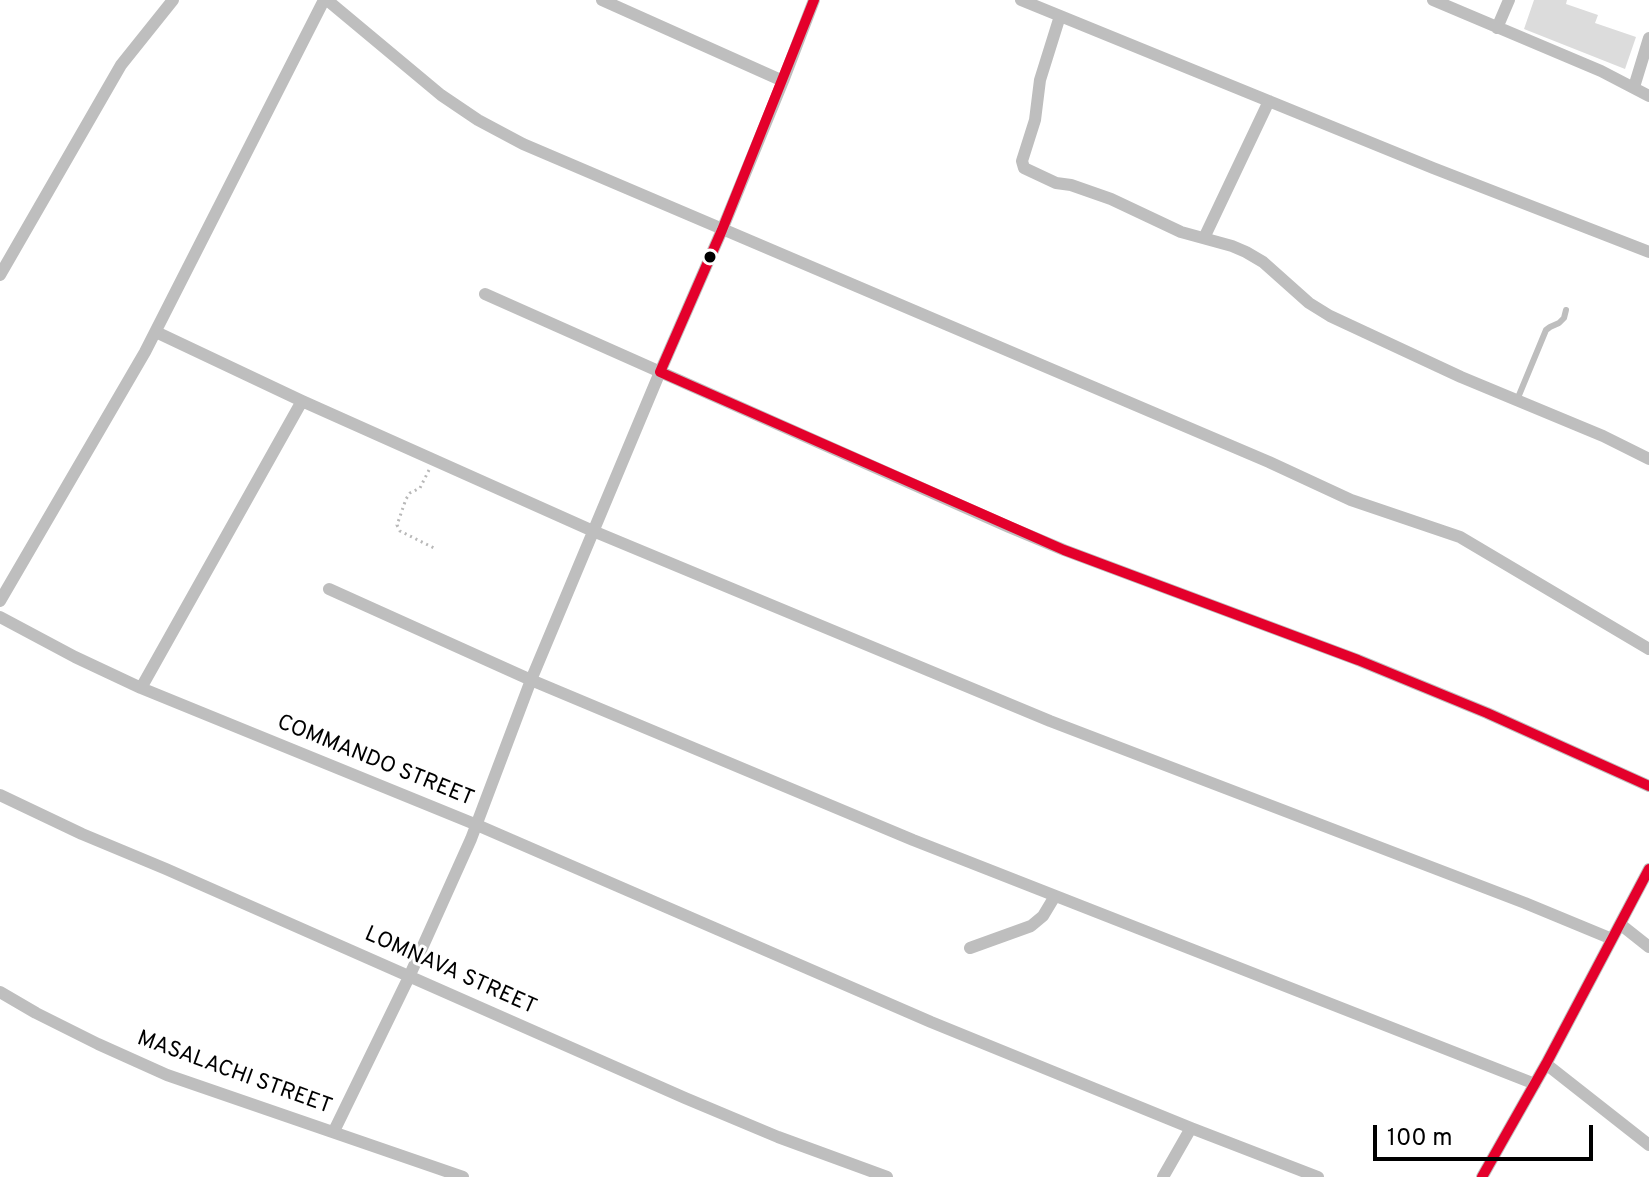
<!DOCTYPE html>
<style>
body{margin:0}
#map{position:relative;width:1649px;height:1177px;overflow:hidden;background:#fff;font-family:Overpass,sans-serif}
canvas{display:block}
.scale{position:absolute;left:1373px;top:1125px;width:220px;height:36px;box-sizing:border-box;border:4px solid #000;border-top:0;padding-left:10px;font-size:24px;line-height:28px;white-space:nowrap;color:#000;-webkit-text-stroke:6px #fff;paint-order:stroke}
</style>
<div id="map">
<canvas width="1649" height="1177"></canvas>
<div class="scale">100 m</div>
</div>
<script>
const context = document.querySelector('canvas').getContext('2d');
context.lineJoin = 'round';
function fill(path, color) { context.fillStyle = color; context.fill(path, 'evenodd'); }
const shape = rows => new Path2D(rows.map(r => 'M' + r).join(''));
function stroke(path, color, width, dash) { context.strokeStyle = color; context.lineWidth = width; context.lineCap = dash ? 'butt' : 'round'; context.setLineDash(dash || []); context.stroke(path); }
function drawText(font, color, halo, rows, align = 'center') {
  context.font = font + ' Overpass,sans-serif'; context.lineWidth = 6; context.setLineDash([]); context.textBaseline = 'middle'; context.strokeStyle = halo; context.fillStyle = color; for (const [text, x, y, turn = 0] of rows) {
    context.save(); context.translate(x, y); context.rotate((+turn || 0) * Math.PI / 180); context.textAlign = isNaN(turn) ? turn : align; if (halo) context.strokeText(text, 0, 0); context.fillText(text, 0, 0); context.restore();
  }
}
const building = shape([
 [1534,0,1567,0,1566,4,1598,15,1595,23,1636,37,1625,69,1524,29]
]);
const path = shape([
 [429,470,420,488,410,493,406,499,397,525,400,531,436,549]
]);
const service = shape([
 [1517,400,1546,330,1550,327,1559,323,1564,318,1566,310]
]);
const minor = shape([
 [327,0,441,95,478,120,523,144,1269,462,1351,500,1460,537,1649,649],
 [602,0,783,81],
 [1021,0,1433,168,1649,252],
 [1433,0,1601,71,1649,96],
 [1060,16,1040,80,1035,120,1022,161,1024,168,1056,183,1071,185,1111,199,1181,232,1232,246,1246,252,1263,262,1309,303,1330,316,1461,377,1603,436,1649,459],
 [1497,28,1509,0],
 [1634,87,1649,38],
 [1204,238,1269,101],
 [0,275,121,65,173,0],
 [485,294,1009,527,1064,550,1358,660,1487,713,1649,786],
 [156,332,302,401,593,531,1050,721,1525,903,1612,939],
 [329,589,531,680,913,840,1535,1084],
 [0,601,145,352,324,0],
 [0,617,75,657,141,688,477,825,931,1022,1191,1128,1318,1177],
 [141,688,302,401],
 [0,795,82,834,166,869,685,1098,778,1137,887,1177],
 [1620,924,1649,947],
 [970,948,1031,926,1043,916,1055,896],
 [0,992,36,1013,98,1044,167,1075,463,1177],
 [1546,1064,1649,1145],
 [334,1131,409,977,471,839,531,680,660,372,722,230,783,81,814,0],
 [1163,1177,1191,1128],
 [1482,1177,1546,1064,1649,869]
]);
const bus1 = shape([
 [814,0,722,230,660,372,1064,550,1358,660,1487,713,1649,786],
 [1482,1177,1546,1064,1649,869]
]);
const markers = [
 [710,257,7,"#000"]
];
const streetNames = [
 ["COMMANDO STREET",375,762,22],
 ["LOMNAVA STREET",450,972,24],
 ["MASALACHI STREET",234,1074,20]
];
fill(building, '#dcdcdc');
stroke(path, '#b8b8b8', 3, [2, 4]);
stroke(service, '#bebebe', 6);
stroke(minor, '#bebebe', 12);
stroke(bus1, '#e4002b', 10);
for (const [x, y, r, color] of markers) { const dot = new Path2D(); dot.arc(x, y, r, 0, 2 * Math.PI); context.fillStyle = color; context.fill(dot); stroke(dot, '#fff', 3); }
drawText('22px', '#000', '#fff', streetNames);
</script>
